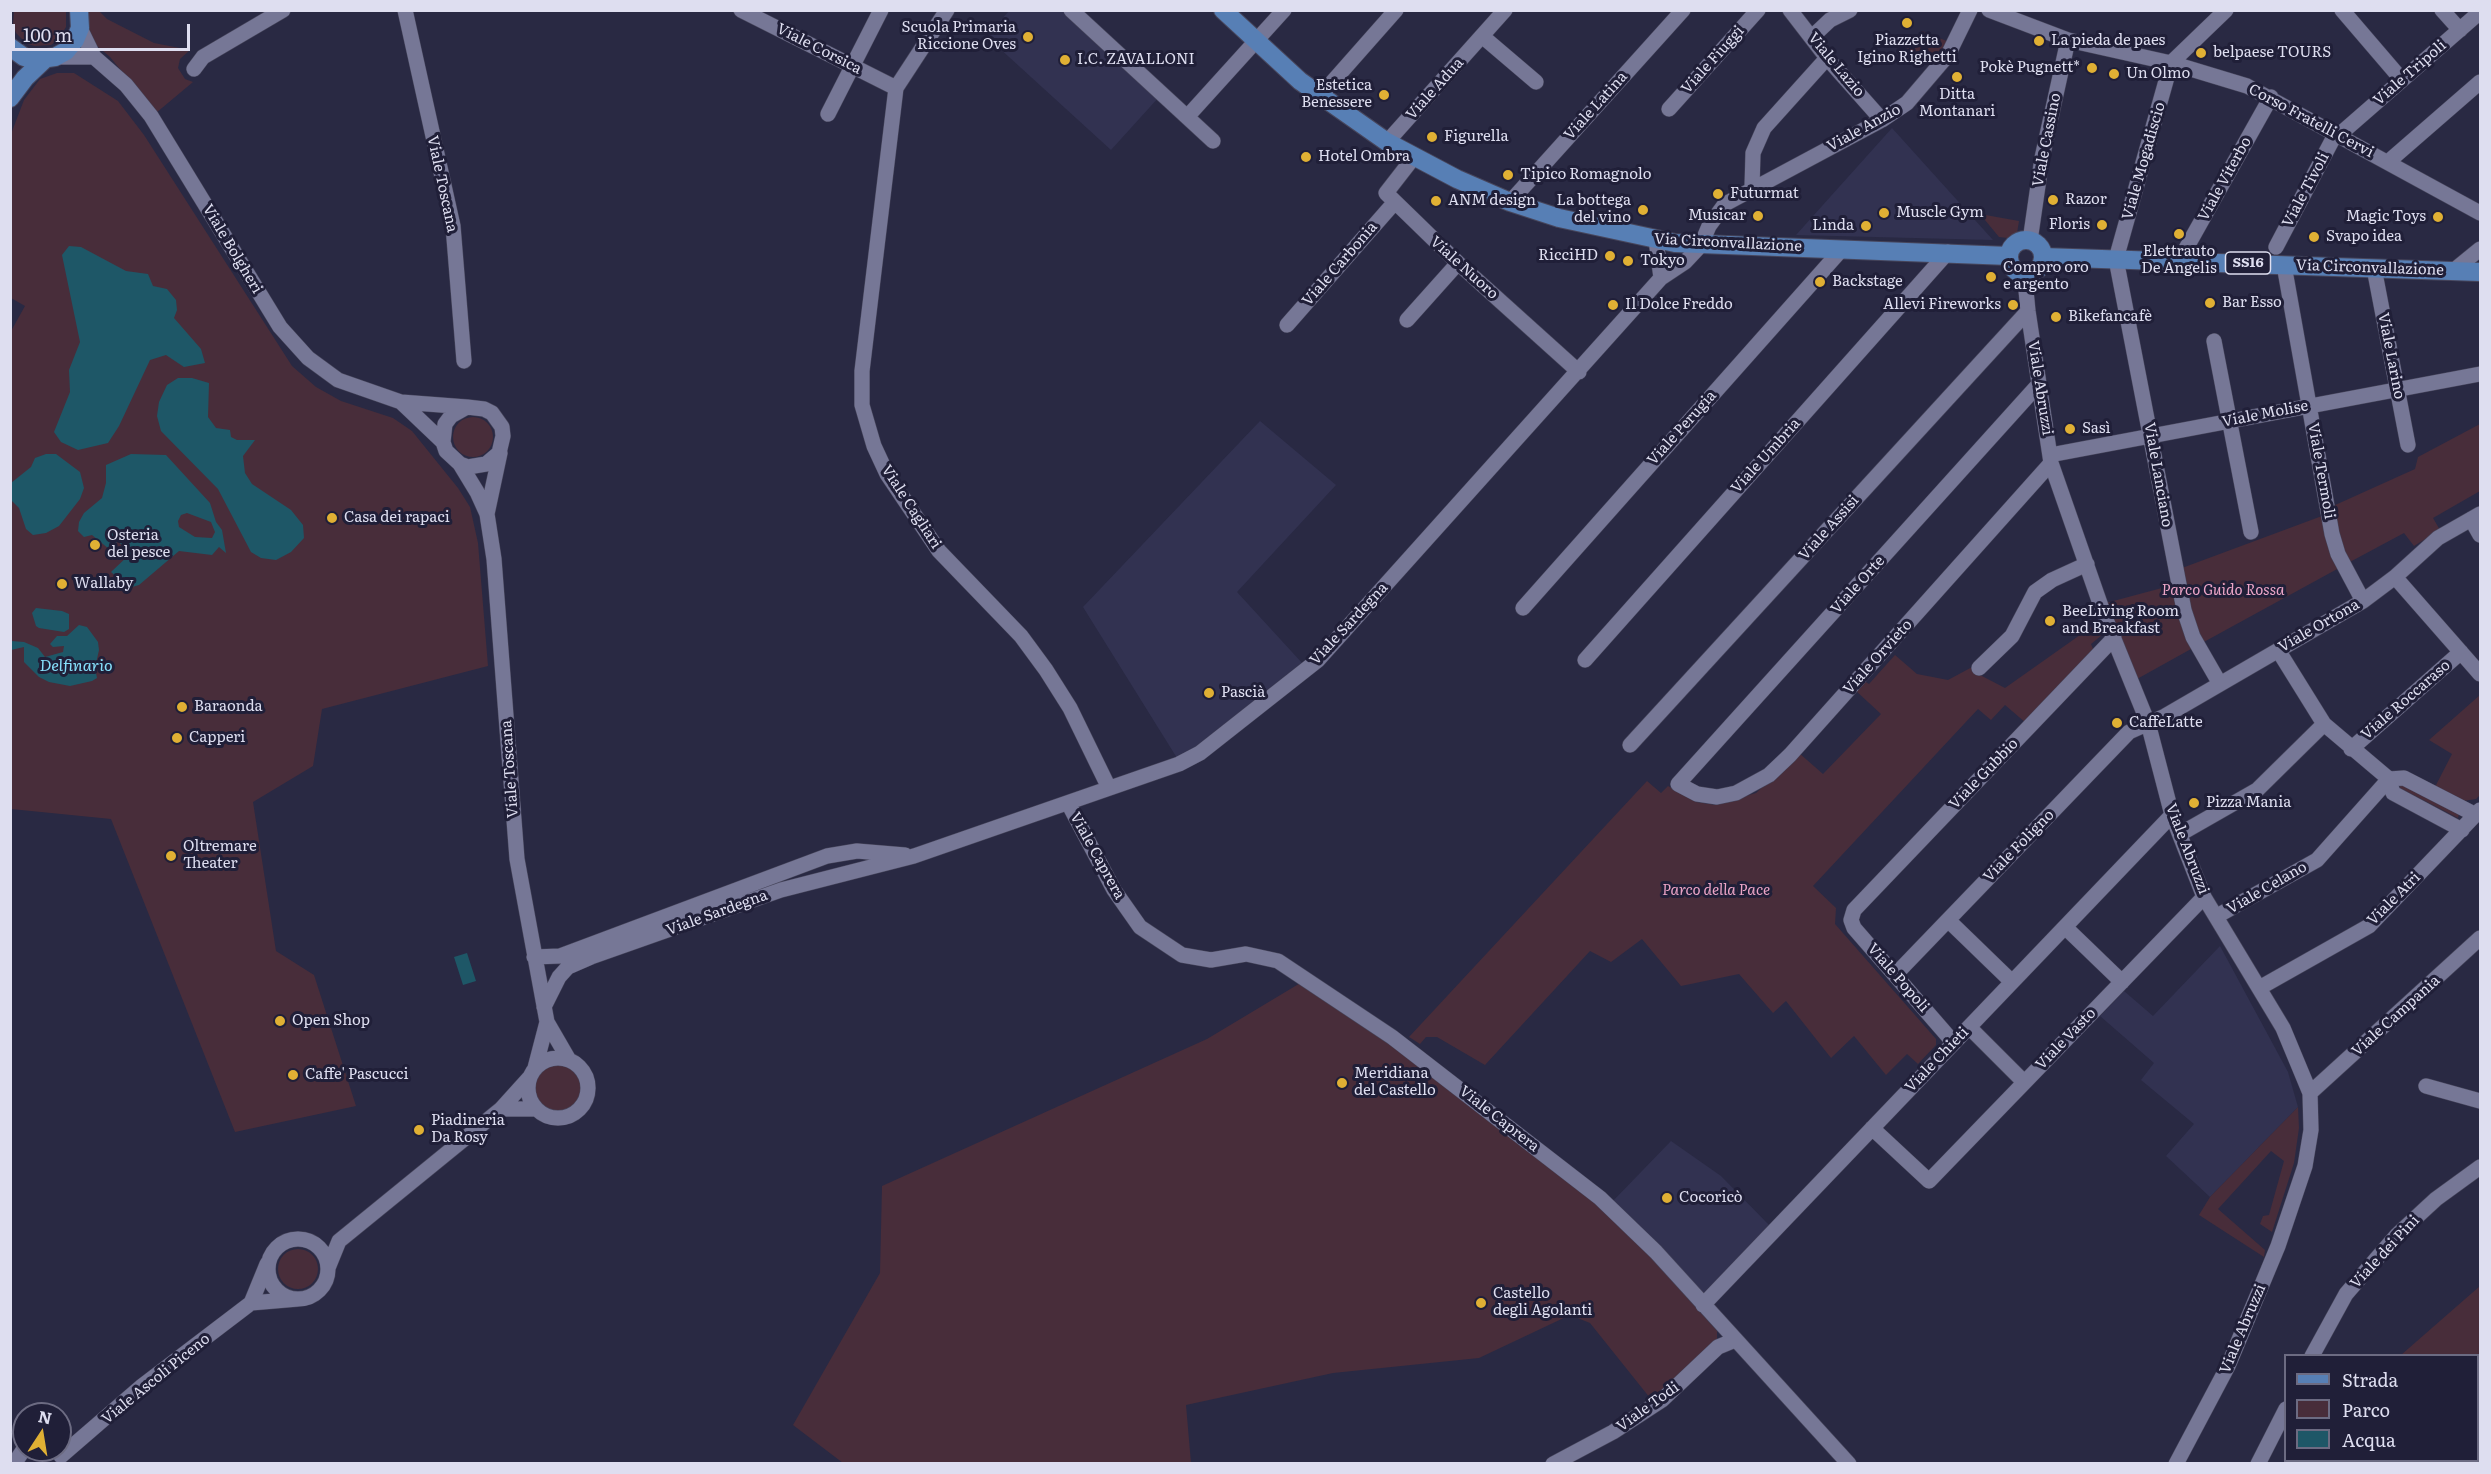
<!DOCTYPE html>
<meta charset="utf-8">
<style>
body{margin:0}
#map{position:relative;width:2491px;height:1474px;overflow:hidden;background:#292943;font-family:Literata,serif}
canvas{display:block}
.frame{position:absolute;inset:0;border:12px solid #dedef0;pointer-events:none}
.legend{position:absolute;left:2284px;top:1354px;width:195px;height:108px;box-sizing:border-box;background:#201f38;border:2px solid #6c6b82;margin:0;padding:8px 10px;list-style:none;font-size:18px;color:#dedef0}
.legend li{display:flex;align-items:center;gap:12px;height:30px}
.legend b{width:30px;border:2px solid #6c6b82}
.north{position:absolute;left:12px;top:1402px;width:60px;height:60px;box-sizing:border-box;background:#201f38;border:2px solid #6c6b82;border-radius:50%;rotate:12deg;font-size:16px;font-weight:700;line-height:24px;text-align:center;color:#dedef0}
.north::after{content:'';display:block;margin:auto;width:21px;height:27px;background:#e0b034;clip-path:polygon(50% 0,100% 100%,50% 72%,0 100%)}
.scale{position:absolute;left:12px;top:24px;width:178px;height:27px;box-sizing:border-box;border:3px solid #dedef0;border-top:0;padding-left:8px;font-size:18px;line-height:21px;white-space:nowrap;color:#dedef0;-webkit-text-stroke:4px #201f38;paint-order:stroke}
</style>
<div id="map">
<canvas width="2491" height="1474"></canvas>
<div class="frame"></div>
<ul class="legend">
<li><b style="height:8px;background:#577fb5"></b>Strada</li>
<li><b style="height:16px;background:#482d3a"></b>Parco</li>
<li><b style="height:16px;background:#1e5767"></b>Acqua</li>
</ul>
<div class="north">N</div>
<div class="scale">100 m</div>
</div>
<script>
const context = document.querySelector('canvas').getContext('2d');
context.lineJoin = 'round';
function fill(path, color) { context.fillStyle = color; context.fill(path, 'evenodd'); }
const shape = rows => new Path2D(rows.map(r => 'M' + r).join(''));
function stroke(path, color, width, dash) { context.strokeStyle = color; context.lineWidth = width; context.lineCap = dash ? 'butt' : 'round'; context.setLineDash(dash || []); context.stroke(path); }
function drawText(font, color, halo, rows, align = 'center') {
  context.font = font + ' Literata,serif'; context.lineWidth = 6; context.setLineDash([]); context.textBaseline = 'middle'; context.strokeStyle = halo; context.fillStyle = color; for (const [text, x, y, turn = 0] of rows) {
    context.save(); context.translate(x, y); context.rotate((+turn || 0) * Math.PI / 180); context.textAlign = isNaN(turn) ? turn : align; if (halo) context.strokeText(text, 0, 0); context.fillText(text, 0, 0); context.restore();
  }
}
const built = shape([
 [1009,11,1064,11,1159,97,1111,150,986,36],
 [1892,128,1993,240,1796,235],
 [1260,421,1336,485,1237,592,1303,664,1196,748,1177,758,1083,607],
 [2220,946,2288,1072,2298,1107,2210,1197,2166,1156,2194,1124,2141,1080,2154,1063,2100,1016,2124,991,2153,1016],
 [1671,1141,1721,1176,1770,1226,1705,1299,1612,1202]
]);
const green = shape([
 [66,11,66,27,58,40,51,45,35,46,27,44,16,33,13,25,14,11],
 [82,11,99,11,107,19,154,43,190,50,180,59,178,68,185,79,193,82,156,113,110,57,96,45],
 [1922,31,1949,42,1930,66,1907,48],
 [57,73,74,73,118,101,144,135,292,366,316,387,341,401,393,418,412,431,458,488,470,507,478,543,488,666,322,709,313,766,253,802,276,951,314,975,356,1106,235,1132,111,819,11,809,10,333,25,306,11,298,11,134,24,100,40,79],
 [1980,214,2019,221,2016,239,1999,237],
 '453 437a20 20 0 1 1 40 0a20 20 0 1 1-40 0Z',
 [2480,424,2480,491,2433,518,2440,530,2414,546,2404,533,2348,563,2338,545,2333,506,2415,469,2418,457],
 [2322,516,2339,568,2202,643,2195,630,2182,568],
 [2173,585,2191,649,2137,679,2106,603],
 [2097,623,2102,635,2091,644,2093,649,2026,723,2005,705,1991,720,1978,709,1813,886,1836,908,1835,924,1936,1039,1936,1045,1918,1064,1907,1054,1886,1075,1854,1036,1831,1058,1786,1001,1773,1013,1739,974,1681,986,1642,939,1611,962,1590,951,1485,1065,1437,1037,1426,1037,1420,1044,1409,1037,1647,781,1661,793,1668,786,1696,802,1716,805,1756,793,1799,753,1823,774,1881,714,1855,690,1864,681,1869,684,1895,655,1917,674,1948,680,1974,666,1980,675,2005,688],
 [2480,695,2480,795,2476,799,2463,801,2435,787,2452,754,2429,740],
 [2400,784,2459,814,2458,818,2400,788],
 [1302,982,1411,1058,1619,1221,1717,1331,1717,1340,1654,1403,1590,1323,1570,1315,1479,1358,1333,1373,1186,1405,1191,1463,843,1463,793,1425,880,1273,882,1186,1207,1039],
 '532 1088a26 26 0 1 1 52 0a26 26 0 1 1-52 0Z',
 [2298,1107,2299,1128,2294,1163,2272,1232,2260,1224,2263,1216,2269,1215,2284,1161,2271,1151,2218,1209,2265,1250,2264,1257,2199,1215,2210,1197],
 '278 1269a20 20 0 1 1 40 0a20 20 0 1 1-40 0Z',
 [2480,1286,2480,1463,2345,1463,2345,1461,2478,1460,2478,1356,2401,1355]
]);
const water = shape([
 [69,246,81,247,126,271,148,274,153,286,167,289,176,300,177,310,174,318,201,349,205,363,184,367,166,355,150,360,119,426,108,443,78,450,61,442,54,432,70,392,69,370,80,342,62,255],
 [178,378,192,378,209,383,208,417,216,428,230,430,231,437,237,440,255,440,243,456,245,473,252,484,291,510,303,525,304,538,291,552,276,560,261,558,251,552,218,489,161,431,157,416,159,402,167,385],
 [46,454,56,454,80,472,84,488,80,499,59,526,46,533,33,535,26,529,19,508,11,500,11,483,31,467,35,458],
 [131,454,166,455,210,503,216,522,222,530,226,553,219,547,212,555,179,551,139,585,129,588,111,572,130,554,118,541,109,549,92,535,84,537,78,531,79,522,84,513,102,498,106,483,106,465],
 [187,513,211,522,215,532,212,538,195,537,179,527,178,521,181,515],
 [36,608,62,611,69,614,69,629,64,632,39,628,36,626,32,613],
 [79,625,87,627,98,642,99,650,95,668,97,678,92,681,70,686,49,682,39,677,24,662,24,647,11,650,11,641,24,642,38,648,45,657,63,652,64,646,53,647,50,644,57,636,67,636],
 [467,953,476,981,463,985,454,957]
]);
const minor = shape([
 [405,10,453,226,464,361],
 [741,10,896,88],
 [947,10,896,88,862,371,862,405,874,446,887,474,939,551,1021,636,1046,670,1070,708,1109,788],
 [1071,10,1213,141],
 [1790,10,1827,58,1882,120],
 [1989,10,2068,40,2171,63,2247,86,2480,213],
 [2342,10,2402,80],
 [2442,10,2460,30],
 [80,28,94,57,126,85,151,116,280,327,308,358,338,380,401,402,467,407],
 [1482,36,1536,82],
 [1812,37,1830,20,1850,10],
 [55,57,94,57],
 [194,69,203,57,283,10],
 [1320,96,1396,10],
 [1669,109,1758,10],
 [828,114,881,10],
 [1187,117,1284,10],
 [2339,135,2480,12],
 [1387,142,1505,10],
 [1414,157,1386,193,1458,263,1579,372],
 [2388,162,2480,82],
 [1752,187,1753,153,1764,128,1827,58],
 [1510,202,1683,10],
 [1656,240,1661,278],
 [2030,241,2042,158,2068,40],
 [2276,247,2336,133],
 [2179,261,2271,97],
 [2284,265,2332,534,2338,554,2363,601],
 [2374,268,2408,445],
 [2453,271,2480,249],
 [2027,274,2025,280,2028,311,2051,463,2103,612,2148,723,2172,815,2204,897,2283,1028,2310,1093,2311,1130,2305,1166,2278,1246,2228,1366,2176,1464],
 [1407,320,1458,263],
 [1287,325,1394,203],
 [2214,341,2251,532],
 [2038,385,1678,784,1697,794,1717,797,1736,793,1769,775,1790,755,2051,463],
 [401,402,443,442,446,451,460,464,468,467,486,464,499,453,503,436,502,427,492,413,484,409,467,407,451,416,445,424,443,442],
 [2050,455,2480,374],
 [460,464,477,492,487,514,494,559,517,859,547,1022,569,1060],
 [487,514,500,453],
 [2471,519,2480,535],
 [2395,577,2480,674],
 [1523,608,1842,249],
 [2278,650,2324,724,2389,779,2393,793,2462,830],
 [1585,660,1948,252],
 [1979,668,2012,636,2035,592,2052,580,2087,564],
 [2220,684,2193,637,2184,610,2116,259,2171,63,2226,10],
 [1630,745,2028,311],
 [2351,749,2461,652],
 [2389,779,2404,778,2476,815],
 [1068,803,1114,890,1140,927,1182,955,1211,960,1246,954,1278,961,1392,1037,1600,1198,1656,1252,1849,1464],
 [2180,834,2257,790,2324,724],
 [2217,916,2317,860,2389,779],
 [1948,920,2012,982],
 [2065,927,2122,982],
 [534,957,560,956,827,856,857,851,905,855],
 [1895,975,2129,732,2165,716,2363,601,2395,577,2438,538,2480,514],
 [2261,987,2369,926,2480,810],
 [544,1007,559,977,568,967,591,957,781,890,914,856,1179,764,1200,753,1318,660,1661,278,1685,262,1701,245,1709,226,1725,204,1882,120,1907,103,1948,55,1970,10],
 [1969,1027,2024,1082],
 [1954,1043,1854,928,1851,920,1854,910,2114,638],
 '528 1088a30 30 0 1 1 60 0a30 30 0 1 1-60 0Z',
 [535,1068,547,1022],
 [2426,1086,2480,1101],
 [2310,1093,2480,938],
 [501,1109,536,1109],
 [1872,1128,1929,1181,2204,897],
 '268 1269a30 30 0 1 1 60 0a30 30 0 1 1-60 0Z',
 [328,1268,339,1241,501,1109,529,1078],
 [251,1303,267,1264],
 [1703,1305,2172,815],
 [2312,1356,2346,1294,2397,1235,2436,1199,2480,1167],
 [61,1456,142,1386,251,1303,298,1299],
 [14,1464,24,1449],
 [1553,1464,1613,1432,1662,1400,1718,1347,1735,1340],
 [2258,1464,2286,1409]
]);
const major = shape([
 [1223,10,1300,81,1387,142,1457,179,1510,202,1559,218,1675,243,2009,256],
 [10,47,24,57,34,60,55,57,66,51,75,40,80,28,79,10],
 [10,98,25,78,44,60],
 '2009 257a17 17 0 1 1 34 0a17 17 0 1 1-34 0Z',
 [2043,257,2480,272]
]);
const markers = [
 [1907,23,6,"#e0b034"],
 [1028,37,6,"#e0b034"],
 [2039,41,6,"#e0b034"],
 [2201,53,6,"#e0b034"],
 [1065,60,6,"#e0b034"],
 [2092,68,6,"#e0b034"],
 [2114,74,6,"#e0b034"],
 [1957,77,6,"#e0b034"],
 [1384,95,6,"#e0b034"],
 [1432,137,6,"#e0b034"],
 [1306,157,6,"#e0b034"],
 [1508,175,6,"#e0b034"],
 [1718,194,6,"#e0b034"],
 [2053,200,6,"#e0b034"],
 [1436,201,6,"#e0b034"],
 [1643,210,6,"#e0b034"],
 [1884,213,6,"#e0b034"],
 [1758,216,6,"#e0b034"],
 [2438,217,6,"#e0b034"],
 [2102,225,6,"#e0b034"],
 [1866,226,6,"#e0b034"],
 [2179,234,6,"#e0b034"],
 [2314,237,6,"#e0b034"],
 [1610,256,6,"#e0b034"],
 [1628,261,6,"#e0b034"],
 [1991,277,6,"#e0b034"],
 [1820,282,6,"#e0b034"],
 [2210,303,6,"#e0b034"],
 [1613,305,6,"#e0b034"],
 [2013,305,6,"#e0b034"],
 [2056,317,6,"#e0b034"],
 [2070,429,6,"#e0b034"],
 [332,518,6,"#e0b034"],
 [95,545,6,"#e0b034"],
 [62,584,6,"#e0b034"],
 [2050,621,6,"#e0b034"],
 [1209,693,6,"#e0b034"],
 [182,707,6,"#e0b034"],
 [2117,723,6,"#e0b034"],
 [177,738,6,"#e0b034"],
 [2194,803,6,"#e0b034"],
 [171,856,6,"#e0b034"],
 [280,1021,6,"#e0b034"],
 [293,1075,6,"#e0b034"],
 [1342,1083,6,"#e0b034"],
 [419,1130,6,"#e0b034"],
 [1667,1198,6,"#e0b034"],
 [1481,1303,6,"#e0b034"]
];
const shields = [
 [2248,263,45]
];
const shieldNames = [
 ["SS16",2248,263]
];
const poiNames = [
 ["Scuola Primaria",1016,28,"right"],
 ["Riccione Oves",1016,45,"right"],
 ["Piazzetta",1907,41,"center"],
 ["Igino Righetti",1907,58,"center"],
 ["La pieda de paes",2051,41],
 ["belpaese TOURS",2213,53],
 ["I.C. ZAVALLONI",1077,60],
 ["Pokè Pugnett*",2080,68,"right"],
 ["Un Olmo",2126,74],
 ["Estetica",1372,86,"right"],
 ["Benessere",1372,103,"right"],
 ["Ditta",1957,95,"center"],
 ["Montanari",1957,112,"center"],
 ["Figurella",1444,137],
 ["Hotel Ombra",1318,157],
 ["Tipico Romagnolo",1520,175],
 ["Futurmat",1730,194],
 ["Razor",2065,200],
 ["ANM design",1448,201],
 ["La bottega",1631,201,"right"],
 ["del vino",1631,218,"right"],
 ["Muscle Gym",1896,213],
 ["Musicar",1746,216,"right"],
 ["Magic Toys",2426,217,"right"],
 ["Floris",2090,225,"right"],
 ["Linda",1854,226,"right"],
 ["Svapo idea",2326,237],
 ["Elettrauto",2179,252,"center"],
 ["De Angelis",2179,269,"center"],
 ["RicciHD",1598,256,"right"],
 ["Tokyo",1640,261],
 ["Compro oro",2003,268],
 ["e argento",2003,285],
 ["Backstage",1832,282],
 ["Bar Esso",2222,303],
 ["Il Dolce Freddo",1625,305],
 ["Allevi Fireworks",2001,305,"right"],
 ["Bikefancafè",2068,317],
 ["Sasì",2082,429],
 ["Casa dei rapaci",344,518],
 ["Osteria",107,536],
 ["del pesce",107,553],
 ["Wallaby",74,584],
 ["BeeLiving Room",2062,612],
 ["and Breakfast",2062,629],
 ["Pascià",1221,693],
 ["Baraonda",194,707],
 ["CaffeLatte",2129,723],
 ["Capperi",189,738],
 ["Pizza Mania",2206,803],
 ["Oltremare",183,847],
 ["Theater",183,864],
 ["Open Shop",292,1021],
 ["Meridiana",1354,1074],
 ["del Castello",1354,1091],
 ["Caffe' Pascucci",305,1075],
 ["Piadineria",431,1121],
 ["Da Rosy",431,1138],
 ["Cocoricò",1679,1198],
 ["Castello",1493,1294],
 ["degli Agolanti",1493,1311]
];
const streetNames = [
 ["Viale Corsica",819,49,27],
 ["Viale Fiuggi",1713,60,-48],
 ["Viale Lazio",1836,65,50],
 ["Viale Tripoli",2410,73,-41],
 ["Viale Adua",1435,89,-48],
 ["Viale Latina",1596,106,-48],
 ["Corso Fratelli Cervi",2311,121,28],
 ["Viale Anzio",1864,128,-29],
 ["Viale Cassino",2047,140,-79],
 ["Viale Mogadiscio",2144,161,-74],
 ["Viale Viterbo",2225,179,-61],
 ["Viale Toscana",442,184,78],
 ["Viale Tivoli",2306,190,-62],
 ["Via Circonvallazione",1728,243,3],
 ["Viale Bolgheri",232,249,59],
 ["Viale Carbonia",1340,264,-49],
 ["Viale Nuoro",1464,268,42],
 ["Via Circonvallazione",2370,268,2],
 ["Viale Larino",2391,356,79],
 ["Viale Abruzzi",2040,388,81],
 ["Viale Molise",2265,414,-11],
 ["Viale Perugia",1682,428,-48],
 ["Viale Umbria",1766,456,-48],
 ["Viale Termoli",2321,471,80],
 ["Viale Lanciano",2158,475,80],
 ["Viale Cagliari",911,507,57],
 ["Viale Assisi",1829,528,-48],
 ["Viale Orte",1858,585,-48],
 ["Viale Sardegna",1349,624,-47],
 ["Viale Ortona",2319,626,-30],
 ["Viale Orvieto",1878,657,-48],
 ["Viale Roccaraso",2406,700,-41],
 ["Viale Toscana",510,769,-94],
 ["Viale Gubbio",1984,774,-46],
 ["Viale Foligno",2019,846,-46],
 ["Viale Abruzzi",2187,849,69],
 ["Viale Caprera",1097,856,61],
 ["Viale Celano",2267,888,-30],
 ["Viale Atri",2394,899,-45],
 ["Viale Sardegna",717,913,-20],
 ["Viale Popoli",1898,978,49],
 ["Viale Campania",2396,1016,-42],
 ["Viale Vasto",2066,1039,-46],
 ["Viale Chieti",1937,1060,-46],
 ["Viale Caprera",1499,1119,38],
 ["Viale dei Pini",2385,1252,-47],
 ["Viale Abruzzi",2243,1329,-67],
 ["Viale Ascoli Piceno",156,1379,-39],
 ["Viale Todi",1648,1407,-36]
];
const parkNames = [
 ["Parco Guido Rossa",2223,591],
 ["Parco della Pace",1716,891]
];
const waterNames = [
 ["Delfinario",76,666]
];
fill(built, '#323251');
fill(green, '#482d3a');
fill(water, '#1e5767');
stroke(minor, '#47465c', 16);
stroke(major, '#47465c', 20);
stroke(minor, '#767796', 15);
stroke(major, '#577fb5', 18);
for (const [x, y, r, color] of markers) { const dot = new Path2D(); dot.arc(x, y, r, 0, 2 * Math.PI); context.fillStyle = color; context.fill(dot); stroke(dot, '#201f38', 2); }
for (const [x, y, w] of shields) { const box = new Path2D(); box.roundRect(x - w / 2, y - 11, w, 22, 4.5); context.fillStyle = '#201f38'; context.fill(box); stroke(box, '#dedef0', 1.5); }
drawText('bold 14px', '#dedef0', null, shieldNames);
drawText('15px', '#dedef0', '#201f38', poiNames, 'left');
drawText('15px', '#dedef0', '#201f38', streetNames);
drawText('italic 15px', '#eca5c7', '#201f38', parkNames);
drawText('italic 16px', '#87e1fc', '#201f38', waterNames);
</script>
